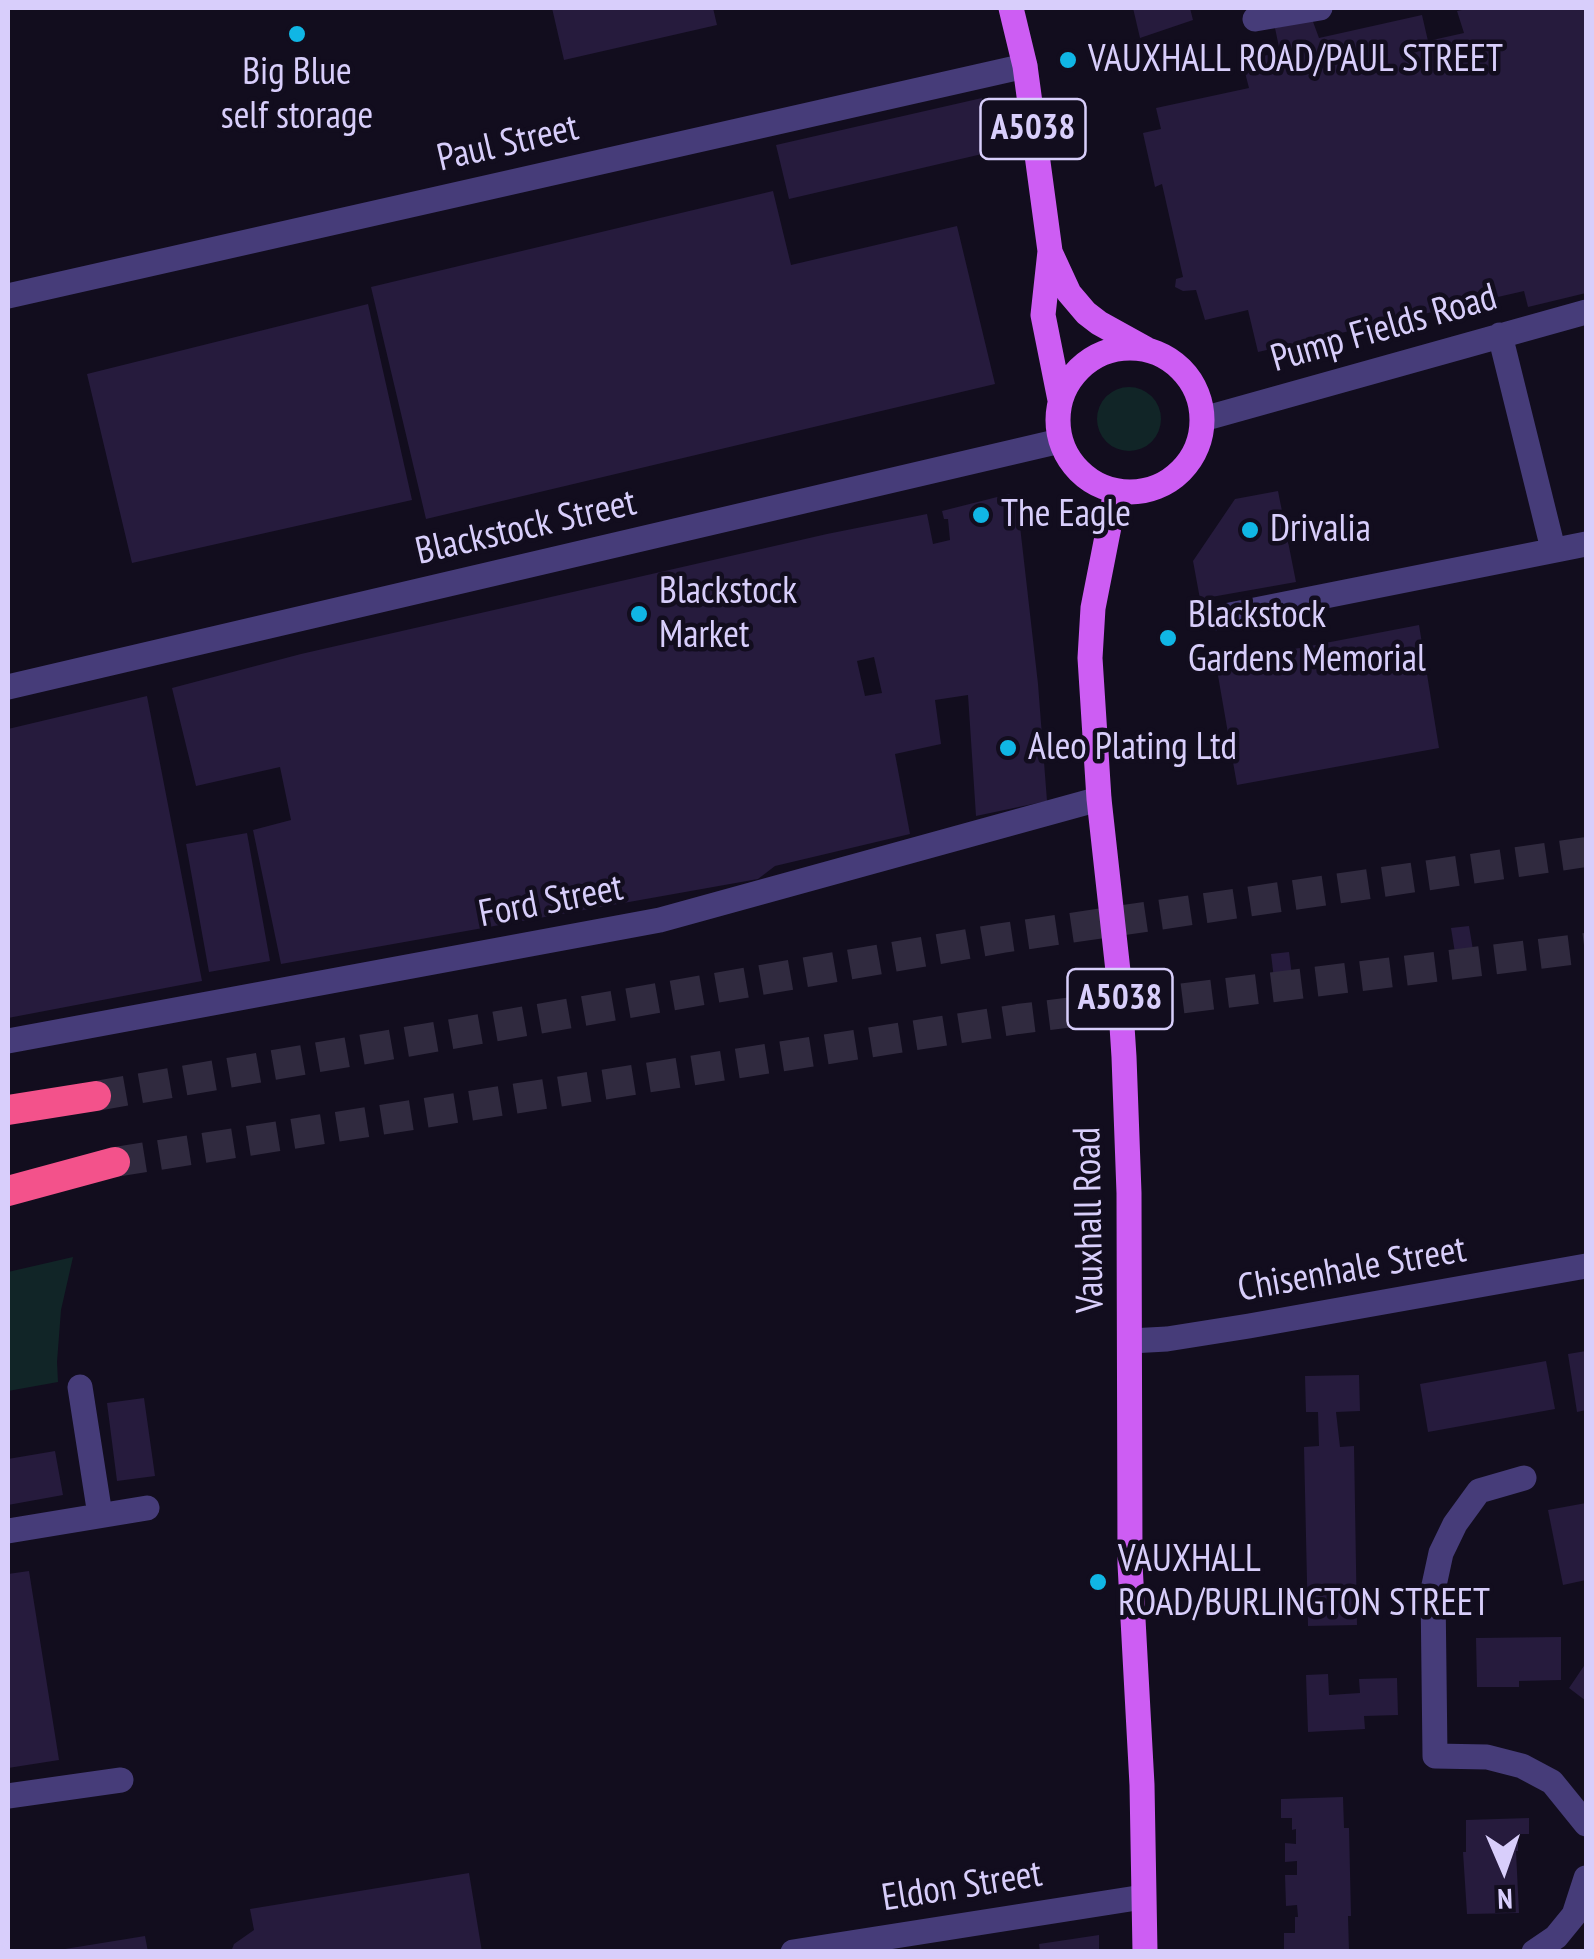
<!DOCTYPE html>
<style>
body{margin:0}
#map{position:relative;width:1594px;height:1959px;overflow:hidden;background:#120d1e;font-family:"PT Sans Narrow",sans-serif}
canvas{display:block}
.frame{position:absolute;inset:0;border:10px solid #d8cefb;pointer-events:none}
.north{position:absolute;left:1454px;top:1819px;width:100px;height:100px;-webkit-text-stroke:8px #120d1e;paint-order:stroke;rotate:178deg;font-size:28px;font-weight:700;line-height:40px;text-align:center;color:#d8cefb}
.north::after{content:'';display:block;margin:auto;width:35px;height:45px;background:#d8cefb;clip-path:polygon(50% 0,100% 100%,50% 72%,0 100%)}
</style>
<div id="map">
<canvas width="1594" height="1959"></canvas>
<div class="frame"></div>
<div class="north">N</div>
</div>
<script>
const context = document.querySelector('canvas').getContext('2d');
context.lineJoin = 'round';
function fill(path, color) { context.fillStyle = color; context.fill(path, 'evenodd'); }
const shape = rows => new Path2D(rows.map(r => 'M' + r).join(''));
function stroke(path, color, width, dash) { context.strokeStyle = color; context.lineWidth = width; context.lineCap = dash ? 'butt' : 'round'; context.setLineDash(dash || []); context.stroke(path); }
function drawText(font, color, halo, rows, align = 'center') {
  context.font = font + ' "PT Sans Narrow",sans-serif'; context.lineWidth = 9; context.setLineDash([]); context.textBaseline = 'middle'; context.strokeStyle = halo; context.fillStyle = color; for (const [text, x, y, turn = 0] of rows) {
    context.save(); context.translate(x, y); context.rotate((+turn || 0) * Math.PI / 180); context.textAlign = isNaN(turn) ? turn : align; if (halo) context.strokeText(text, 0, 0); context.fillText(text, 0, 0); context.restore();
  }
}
const green = shape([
 '1097 419a32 32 0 1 1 64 0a32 32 0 1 1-64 0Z',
 [73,1257,61,1310,57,1362,58,1382,8,1391,8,1272]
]);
const building = shape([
 [552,8,713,8,717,25,564,60],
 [1133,8,1190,8,1193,20,1140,38],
 [1472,8,1586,8,1586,293,1528,307,1524,291,1258,352,1248,310,1205,320,1196,290,1183,291,1175,287,1176,279,1183,277,1162,184,1155,187,1143,133,1161,129,1156,108,1249,88,1242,61,1280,52,1275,28,1312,19,1319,38,1422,15,1428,41,1464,33,1457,11],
 [982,98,995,151,789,199,776,145],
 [773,191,791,265,957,226,995,384,426,519,371,287],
 [368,304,412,500,132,563,87,374],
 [1278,491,1296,582,1200,599,1193,561,1235,499],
 [1009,494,1017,500,1038,684,1047,801,976,816,968,695,935,700,941,744,895,754,910,834,775,866,758,879,281,964,253,830,291,820,280,767,196,786,172,688,301,654,827,534,927,514,933,544,950,540,948,519,944,519,942,511],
 [874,657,882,693,865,696,857,661],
 [1419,625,1439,748,1237,785,1216,664],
 [147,696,202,981,8,1018,8,729],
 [247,833,270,961,209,972,186,844],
 [1469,926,1473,950,1455,953,1451,928],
 [1289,952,1292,976,1274,979,1271,954],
 [1586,1351,1586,1410,1577,1412,1568,1354],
 [1546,1361,1555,1409,1428,1432,1420,1384],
 [1359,1375,1360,1411,1336,1412,1340,1447,1354,1446,1357,1625,1308,1626,1304,1447,1319,1446,1318,1412,1306,1412,1305,1376],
 [144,1398,155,1476,117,1481,107,1403],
 [55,1451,63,1495,8,1505,8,1459],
 [1586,1503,1586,1580,1563,1585,1548,1510],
 [29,1571,59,1760,8,1768,8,1574],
 [1561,1637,1561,1680,1519,1681,1519,1687,1477,1687,1476,1638],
 [1586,1663,1586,1701,1569,1688],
 [1328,1674,1329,1695,1360,1693,1359,1679,1397,1678,1398,1715,1364,1716,1365,1729,1308,1732,1306,1675],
 [1343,1797,1344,1828,1349,1828,1351,1916,1348,1916,1349,1951,1297,1952,1297,1950,1284,1949,1284,1933,1295,1933,1295,1917,1298,1917,1297,1905,1286,1906,1285,1875,1297,1875,1297,1861,1285,1862,1285,1843,1296,1844,1296,1829,1292,1830,1292,1818,1281,1818,1281,1799],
 [1529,1818,1529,1834,1518,1834,1518,1851,1516,1851,1519,1913,1467,1914,1463,1852,1466,1852,1466,1820],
 [469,1873,482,1952,231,1952,234,1944,254,1930,250,1909],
 [1099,1935,1099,1952,1040,1952,1039,1944],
 [145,1936,148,1952,65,1952,65,1949]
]);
const highwayTunnel = shape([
 [96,1096,1002,938,1586,852],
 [115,1162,1018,1019,1586,948]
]);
const minor = shape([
 [1255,19,1320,8],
 [8,296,1025,66],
 [1500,335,1553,549],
 [1203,419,1586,312],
 [1215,618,1586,544],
 [8,687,1060,441],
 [8,1041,660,920,1099,799],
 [1130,1341,1167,1339,1249,1326,1586,1266],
 [80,1387,100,1515],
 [1524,1478,1479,1491,1455,1524,1441,1553,1433,1590,1435,1756,1487,1757,1522,1766,1552,1782,1586,1824],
 [8,1531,147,1508],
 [8,1796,121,1780],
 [793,1952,1143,1897],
 [1534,1952,1556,1937,1574,1915,1586,1878]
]);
const major = shape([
 [1011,8,1025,66,1050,251,1043,315,1060,400],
 [1051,254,1069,293,1086,313,1099,323,1146,349],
 '1058 420a72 72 0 1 1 144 0a72 72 0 1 1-144 0Z',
 [1116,491,1093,608,1090,658,1099,799,1119,980,1124,1057,1129,1193,1130,1564,1142,1785,1145,1952]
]);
const highway = shape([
 [8,1110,96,1096],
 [8,1191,115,1162]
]);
const markers = [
 [297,34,10,"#10b6e5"],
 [1068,60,10,"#10b6e5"],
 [981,515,10,"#10b6e5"],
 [1250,530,10,"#10b6e5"],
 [639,614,10,"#10b6e5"],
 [1168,638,10,"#10b6e5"],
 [1008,748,10,"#10b6e5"],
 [1098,1582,10,"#10b6e5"]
];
const shields = [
 [1033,129,105],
 [1120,999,105]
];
const shieldNames = [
 ["A5038",1033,129],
 ["A5038",1120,999]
];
const poiNames = [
 ["VAUXHALL ROAD/PAUL STREET",1088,60],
 ["Big Blue",297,73,"center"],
 ["self storage",297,117,"center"],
 ["The Eagle",1001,515],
 ["Drivalia",1270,530],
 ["Blackstock",659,592],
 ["Market",659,636],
 ["Blackstock",1188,616],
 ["Gardens Memorial",1188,660],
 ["Aleo Plating Ltd",1028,748],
 ["VAUXHALL",1118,1560],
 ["ROAD/BURLINGTON STREET",1118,1604]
];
const streetNames = [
 ["Paul Street",508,144,-13],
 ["Pump Fields Road",1384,329,-16],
 ["Blackstock Street",526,528,-13],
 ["Ford Street",551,902,-11],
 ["Vauxhall Road",1090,1220,-91],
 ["Chisenhale Street",1352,1270,-10],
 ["Eldon Street",962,1887,-9]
];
fill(green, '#112527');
fill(building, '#261b3d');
stroke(highwayTunnel, '#302a3f', 30, [30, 15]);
stroke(minor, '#463c79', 25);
stroke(major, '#cd5df3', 25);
stroke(highway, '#f3528b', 30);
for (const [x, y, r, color] of markers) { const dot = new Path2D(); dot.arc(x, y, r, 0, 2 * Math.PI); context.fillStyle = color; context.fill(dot); stroke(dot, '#120d1e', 4); }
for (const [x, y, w] of shields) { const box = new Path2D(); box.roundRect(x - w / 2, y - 30, w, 60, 8); context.fillStyle = '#120d1e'; context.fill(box); stroke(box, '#d8cefb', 2.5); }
drawText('bold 35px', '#d8cefb', null, shieldNames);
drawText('38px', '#d8cefb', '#120d1e', poiNames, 'left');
drawText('38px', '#d8cefb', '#120d1e', streetNames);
</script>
